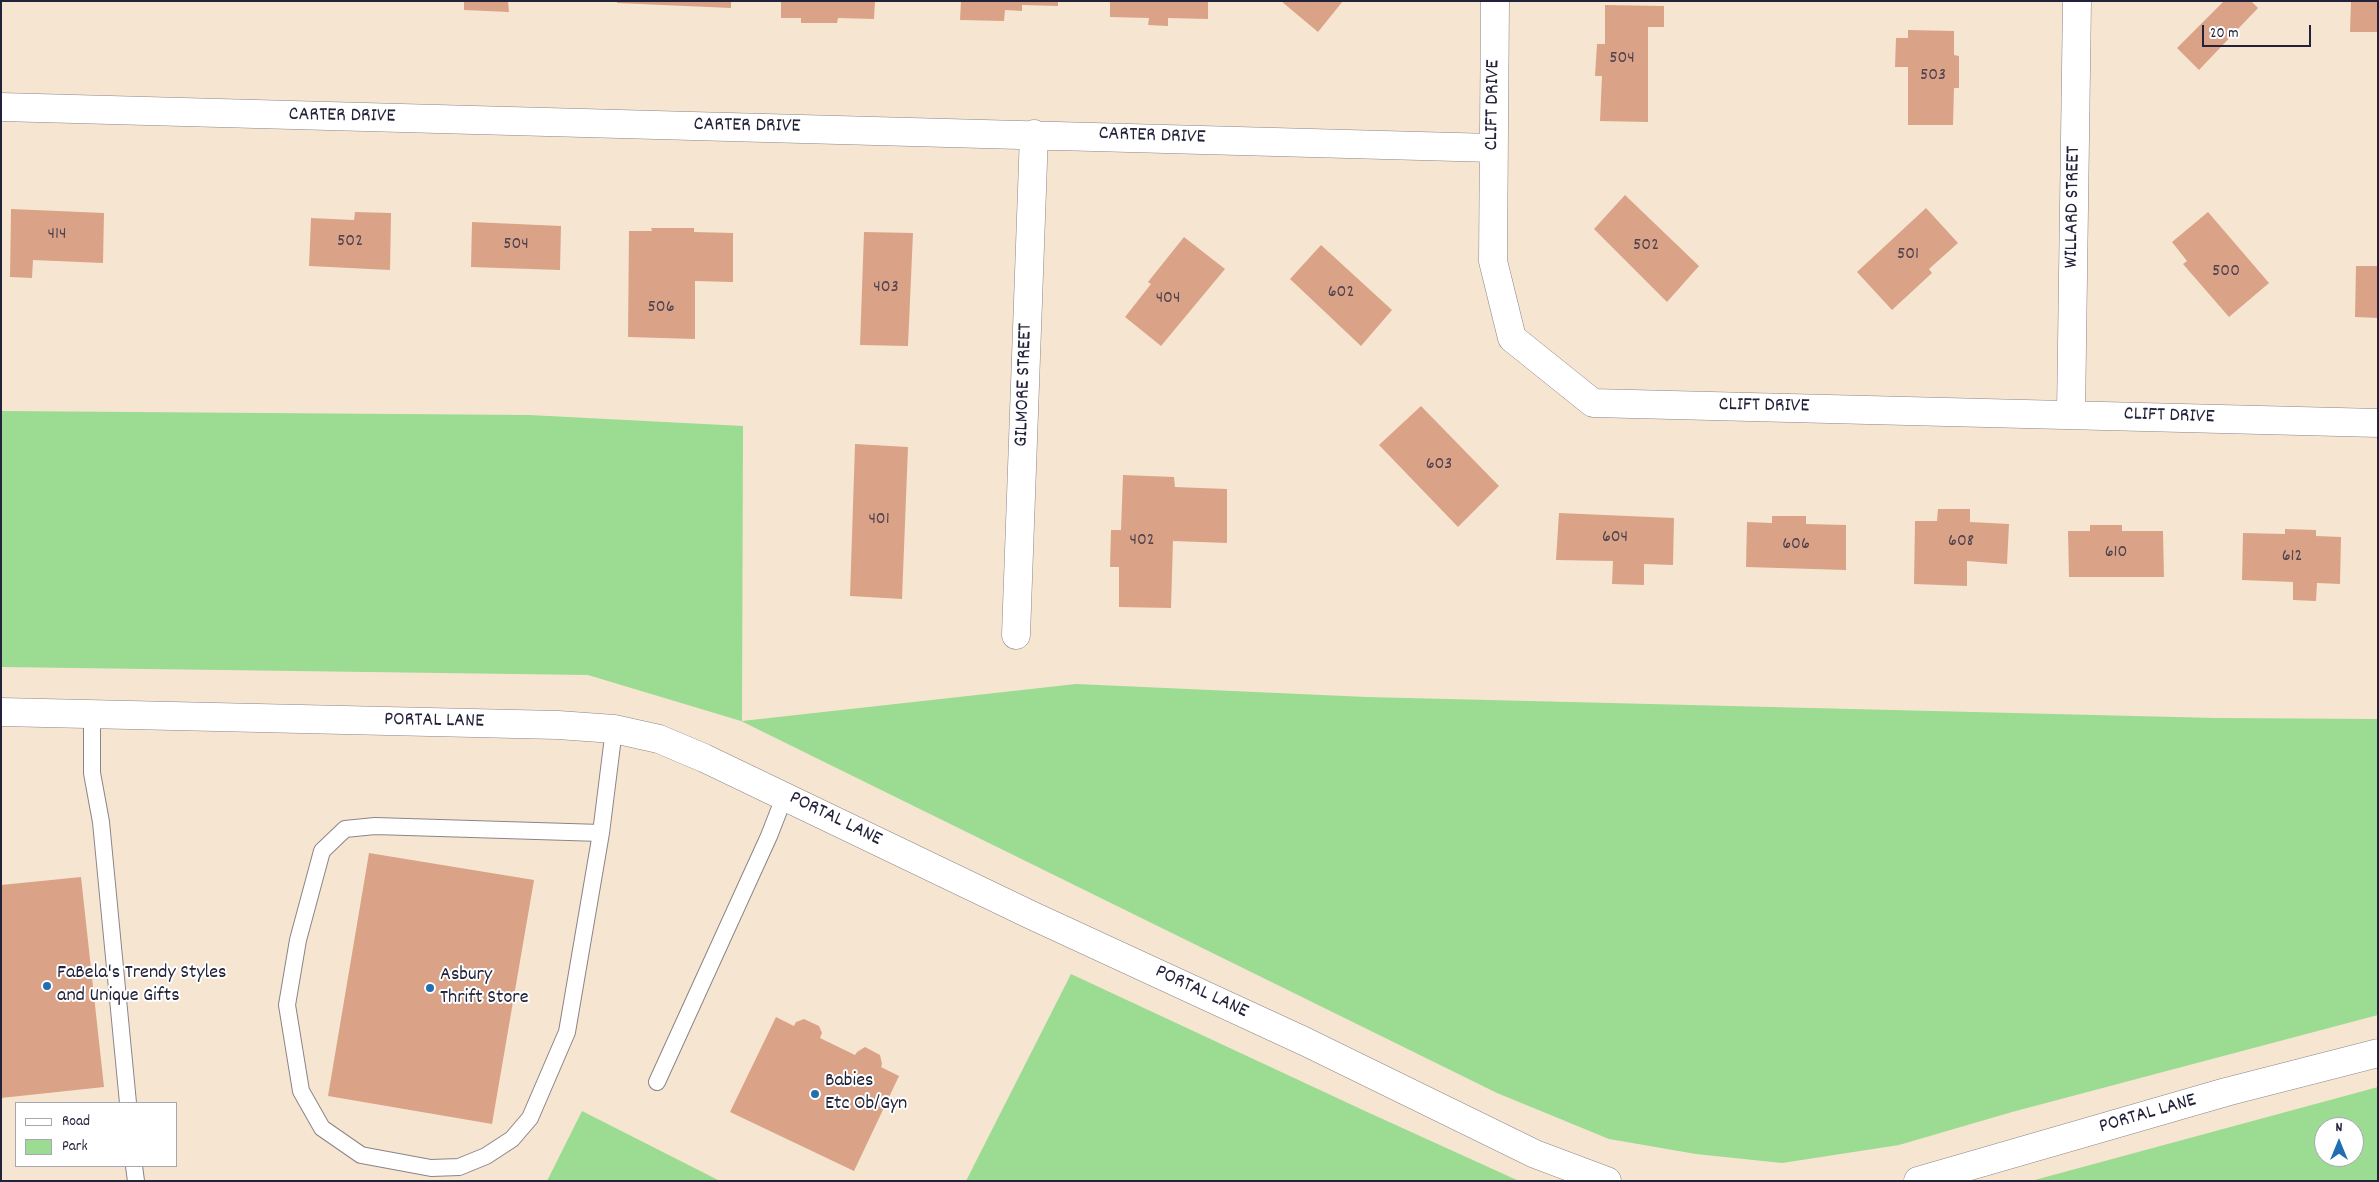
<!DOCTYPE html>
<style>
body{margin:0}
#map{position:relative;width:2379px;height:1182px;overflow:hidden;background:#f6e6d1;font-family:Dekko,sans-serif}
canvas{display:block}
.frame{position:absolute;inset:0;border:2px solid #22223b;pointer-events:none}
.legend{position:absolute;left:15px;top:1102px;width:162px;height:65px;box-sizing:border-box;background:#fff;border:1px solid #a7a7b1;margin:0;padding:6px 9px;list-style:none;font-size:15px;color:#22223b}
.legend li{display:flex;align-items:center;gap:10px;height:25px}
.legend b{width:25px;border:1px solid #a7a7b1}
.north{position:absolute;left:2314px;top:1117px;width:50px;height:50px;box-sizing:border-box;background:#fff;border:1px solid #a7a7b1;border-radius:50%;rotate:0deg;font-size:14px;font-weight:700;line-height:20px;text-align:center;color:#22223b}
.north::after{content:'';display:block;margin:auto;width:18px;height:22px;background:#1f6fb2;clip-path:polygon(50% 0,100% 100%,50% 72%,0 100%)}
.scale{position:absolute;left:2202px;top:25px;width:109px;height:22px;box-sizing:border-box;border:2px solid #22223b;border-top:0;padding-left:6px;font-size:15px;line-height:18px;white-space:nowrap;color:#22223b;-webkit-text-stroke:4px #fff;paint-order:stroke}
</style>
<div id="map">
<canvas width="2379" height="1182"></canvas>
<div class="frame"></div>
<ul class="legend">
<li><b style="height:6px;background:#fff"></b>Road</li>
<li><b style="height:14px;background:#9bdb92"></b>Park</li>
</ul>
<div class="north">N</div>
<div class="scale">20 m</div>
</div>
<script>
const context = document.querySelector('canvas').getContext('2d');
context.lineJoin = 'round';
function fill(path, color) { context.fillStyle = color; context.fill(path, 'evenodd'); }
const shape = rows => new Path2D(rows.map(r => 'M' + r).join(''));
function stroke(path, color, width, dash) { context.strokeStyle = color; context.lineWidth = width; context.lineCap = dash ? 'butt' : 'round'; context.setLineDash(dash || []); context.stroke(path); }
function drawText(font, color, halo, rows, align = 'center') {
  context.font = font + ' Dekko,sans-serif'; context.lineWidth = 4; context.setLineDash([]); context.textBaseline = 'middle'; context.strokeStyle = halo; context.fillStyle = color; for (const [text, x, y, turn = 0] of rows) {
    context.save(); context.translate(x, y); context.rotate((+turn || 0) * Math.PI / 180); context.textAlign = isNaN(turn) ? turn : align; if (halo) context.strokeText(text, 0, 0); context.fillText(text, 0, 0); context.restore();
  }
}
const green = shape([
 [1,411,529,415,743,426,742,721,1076,684,1367,697,2216,718,2378,719,2378,1015,2012,1112,1899,1145,1782,1163,1696,1154,1609,1139,1497,1093,741,721,588,675,1,667],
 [1071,974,1365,1111,1519,1181,966,1181],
 [2378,1087,2378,1181,2031,1181],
 [2324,1127,2354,1127,2354,1157,2324,1157],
 [582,1111,720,1181,547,1181]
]);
const building = shape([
 [464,1,508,1,509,12,464,10],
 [617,1,731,1,731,8,617,3],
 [781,1,875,1,874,19,838,18,837,23,801,23,801,18,781,18],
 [961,1,1058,1,1058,6,1022,5,1022,11,1005,10,1004,21,960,20],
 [1110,1,1208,1,1208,19,1168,18,1168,26,1148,25,1149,18,1110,17],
 [1281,1,1343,1,1318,32],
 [2224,1,2251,1,2258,8,2199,70,2177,48],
 [2351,1,2378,1,2378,32,2350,32],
 [1605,5,1664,6,1664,27,1648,27,1648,122,1600,121,1602,76,1595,76,1597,44,1605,44],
 [1908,30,1954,31,1954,55,1959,56,1959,88,1954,88,1953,125,1908,125,1908,67,1895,67,1896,38,1908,38],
 [1625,195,1699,266,1667,302,1594,229],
 [1926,208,1958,243,1929,269,1932,273,1892,310,1857,272],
 [11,209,104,213,103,263,33,260,32,278,10,277],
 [355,212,391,213,390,270,309,266,311,218,354,220],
 [2208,212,2269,283,2229,317,2183,264,2187,261,2172,242],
 [472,222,561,226,560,270,471,267],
 [651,228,694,228,694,232,733,233,733,282,695,281,695,339,628,337,629,231,652,231],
 [864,232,913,233,908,346,860,345],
 [1184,237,1225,269,1161,346,1125,317,1151,284,1148,282],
 [1321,245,1392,310,1361,346,1290,279],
 [2356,266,2378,266,2378,318,2355,317],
 [1421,406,1499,486,1458,527,1379,445],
 [855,444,908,447,902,599,850,596],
 [1123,475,1174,477,1175,487,1227,489,1227,543,1173,541,1171,608,1119,607,1119,567,1110,567,1111,530,1121,530],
 [1938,509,1970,509,1970,522,2009,524,2007,564,1967,561,1967,586,1914,584,1915,521,1937,521],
 [1559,513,1674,518,1673,565,1644,564,1644,585,1612,584,1613,561,1556,560],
 [1772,516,1806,516,1806,524,1846,525,1846,570,1746,567,1747,522,1772,523],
 [2090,525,2122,525,2122,531,2163,531,2164,577,2069,577,2068,531,2090,531],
 [2285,529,2316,530,2316,536,2341,537,2340,584,2317,583,2316,601,2293,600,2293,582,2242,580,2243,533,2285,534],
 [369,853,534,880,492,1124,328,1096],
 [81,877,104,1087,1,1098,1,885],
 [776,1017,794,1026,796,1022,804,1019,819,1026,822,1033,820,1038,855,1055,857,1052,865,1047,880,1055,882,1064,881,1067,899,1076,854,1171,730,1112]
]);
const service = shape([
 [92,714,92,773,101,822,128,1103],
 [601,833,375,826,345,829,322,851,298,940,287,1005,301,1091,322,1128,361,1155,431,1168,459,1167,486,1156,512,1139,530,1118,567,1032,601,833,614,729],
 [657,1082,769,836,785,795],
 [134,1166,136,1181]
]);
const minor = shape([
 [1495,1,1493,261,1512,338,1593,403,2378,423],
 [1,107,1493,148],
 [2071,414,2077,1],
 [1016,635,1034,134]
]);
const tertiary = shape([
 [1,712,558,725,614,729,659,739,704,758,1031,915,1306,1042,1535,1154,1607,1181],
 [1918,1181,2226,1092,2378,1053]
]);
const markers = [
 [47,986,5,"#1f6fb2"],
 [430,988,5,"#1f6fb2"],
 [815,1094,5,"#1f6fb2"]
];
const numberNames = [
 ["504",1622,60],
 ["503",1933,77],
 ["414",57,236],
 ["502",350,243],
 ["504",516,246],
 ["502",1646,247],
 ["501",1908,256],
 ["500",2226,273],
 ["403",886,289],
 ["602",1341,294],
 ["404",1168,300],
 ["506",661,309],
 ["603",1439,466],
 ["401",879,521],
 ["604",1615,539],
 ["402",1142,542],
 ["608",1961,543],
 ["606",1796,546],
 ["610",2116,554],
 ["612",2292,558]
];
const streetNames = [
 ["CLIFT DRIVE",1494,105,-89],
 ["CARTER DRIVE",342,117,1],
 ["CARTER DRIVE",747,127,1],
 ["CARTER DRIVE",1152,137,2],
 ["WILLARD STREET",2074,207,-89],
 ["GILMORE STREET",1025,385,-88],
 ["CLIFT DRIVE",1764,407,1],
 ["CLIFT DRIVE",2169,417,2],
 ["PORTAL LANE",434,722,1],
 ["PORTAL LANE",835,820,26],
 ["PORTAL LANE",1201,993,25],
 ["PORTAL LANE",2148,1115,-16]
];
const poiNames = [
 ["FaBela's Trendy Styles",57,974],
 ["and Unique Gifts",57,997],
 ["Asbury",440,976],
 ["Thrift Store",440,999],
 ["Babies",825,1082],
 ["Etc Ob/Gyn",825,1105]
];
fill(green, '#9bdb92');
fill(building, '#daa388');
stroke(service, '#8c8486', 18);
stroke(minor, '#8c8486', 29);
stroke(tertiary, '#8c8486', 29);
stroke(service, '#fff', 16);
stroke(minor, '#fff', 28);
stroke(tertiary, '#fff', 28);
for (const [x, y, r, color] of markers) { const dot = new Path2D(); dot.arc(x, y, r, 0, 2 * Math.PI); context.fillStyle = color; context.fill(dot); stroke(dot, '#fff', 2); }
drawText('18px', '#50424e', null, numberNames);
drawText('20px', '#22223b', '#fff', streetNames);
drawText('20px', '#22223b', '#fff', poiNames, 'left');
</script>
